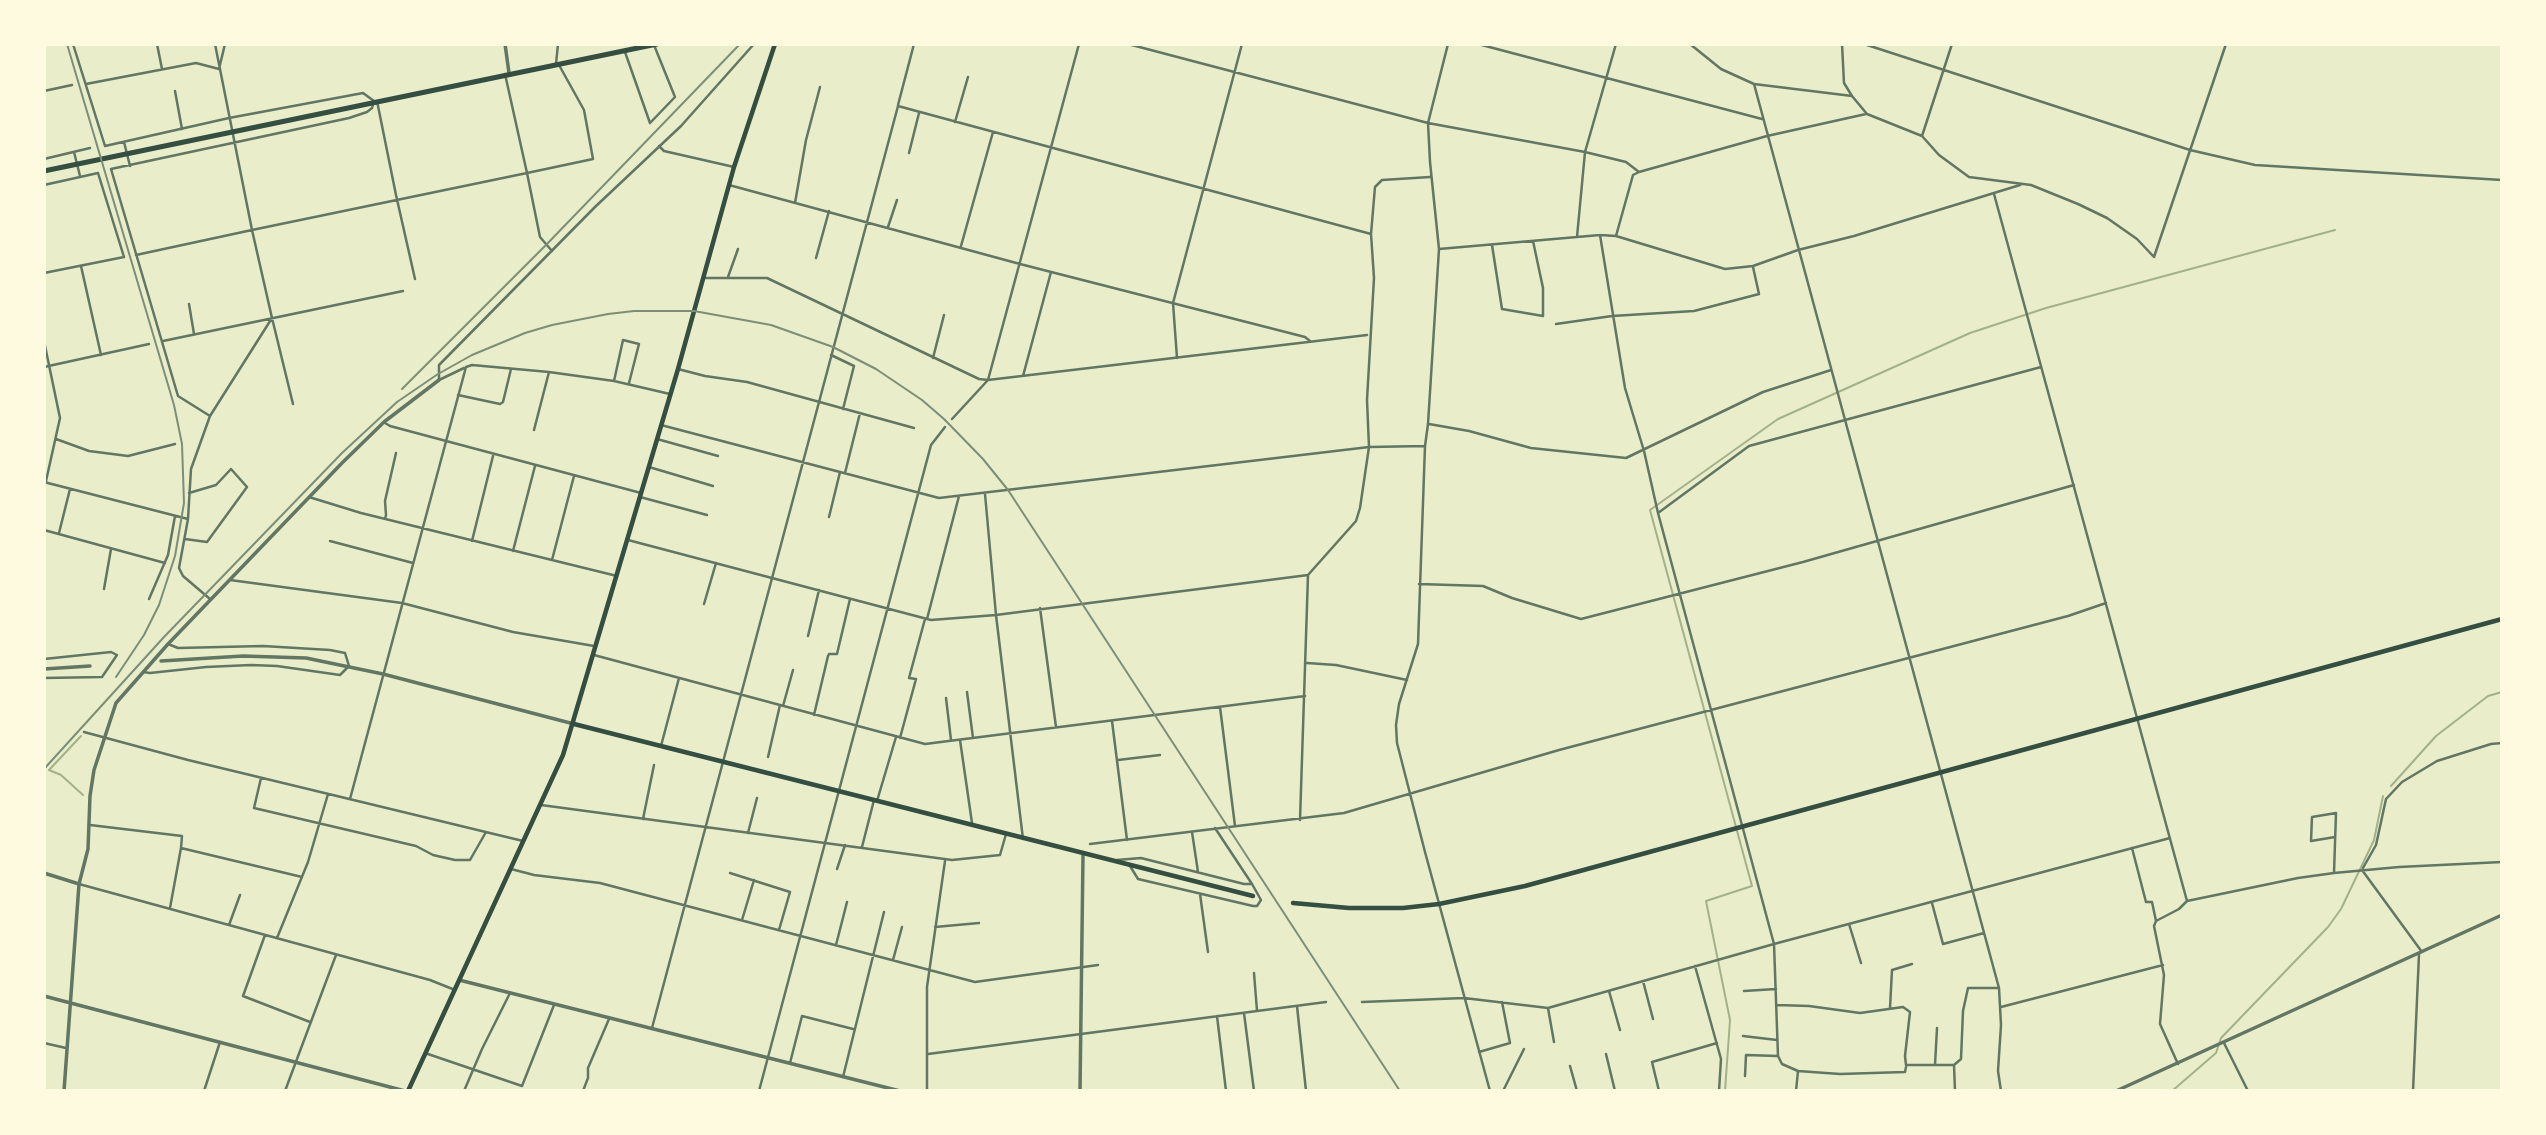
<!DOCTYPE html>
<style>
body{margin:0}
#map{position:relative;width:2546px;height:1135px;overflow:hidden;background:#e9edc9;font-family:"PT Serif",serif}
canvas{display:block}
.frame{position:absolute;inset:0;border:46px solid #fefae0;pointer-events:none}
</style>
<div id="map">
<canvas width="2546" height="1135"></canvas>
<div class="frame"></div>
</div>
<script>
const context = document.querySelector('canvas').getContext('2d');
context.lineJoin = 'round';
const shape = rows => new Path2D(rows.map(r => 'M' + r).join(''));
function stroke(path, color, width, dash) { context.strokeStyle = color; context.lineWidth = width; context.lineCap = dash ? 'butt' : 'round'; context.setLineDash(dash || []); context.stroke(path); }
const stream = shape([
 [81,736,49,770,61,775,83,795],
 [2391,786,2436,736,2488,696,2502,692],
 [1725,1091,1730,1020,1706,901,1752,886,1650,510,1778,419,1970,333,2046,308,2335,230],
 [2172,1091,2216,1053,2221,1038,2328,927,2341,909,2374,840,2383,796]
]);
const minor = shape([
 [73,44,105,146,229,118,363,93,374,101,372,108,367,112,349,118,111,169,178,396,210,416],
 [157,44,162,69],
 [215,44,252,230,527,173,505,74],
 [1128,44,1428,123,1585,152,1626,162,1639,172],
 [1448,44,1428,123,1430,162,1439,249,1428,424,1425,446,1418,644,1399,704,1396,725,1397,743,1425,852,1490,1091],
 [1478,44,1762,119],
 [1690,44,1721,69,1754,84,1852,96,1867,114,1922,136,1939,155,1969,177,2031,185,2078,204,2107,218,2137,239,2154,257,2226,44],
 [1842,44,1844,83,1852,96],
 [1864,44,2190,150,2255,165,2502,180],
 [625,52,650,123,675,97,654,45],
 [556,64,558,44],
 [86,84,196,63,219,69,225,44],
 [1754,84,1999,988,2001,1025,1998,1071,2001,1091],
 [44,91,72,85],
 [175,91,182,129],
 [377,101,396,195,415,279],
 [898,105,914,44],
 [955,122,968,77],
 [1922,136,1952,44],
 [124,142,130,166],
 [659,146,664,151,734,167],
 [74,152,80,176],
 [909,153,919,113],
 [44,159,90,148],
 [44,185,98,173,124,257,44,273],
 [729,185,1020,264,1305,337,1310,341],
 [1994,194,2187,901],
 [795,203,806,140,820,87],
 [888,227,897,200],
 [1600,235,1625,388,1644,451,1658,513,1774,944,1778,1056,1782,1064,1798,1071,1796,1091],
 [1616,236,1633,175,1639,172,1767,136,1866,114],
 [1577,237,1585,152,1616,44],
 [1492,245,1502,309,1543,316,1543,288,1533,241],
 [961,246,993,132],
 [1439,249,1600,235,1616,236,1725,269,1753,266,1798,250,1854,236,2020,185],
 [552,251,540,237,527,173,593,159,584,110,559,65],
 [136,255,252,230,272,318,210,416,191,469,188,519,179,568,183,576,210,599],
 [816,258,829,211],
 [81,266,101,355],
 [728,277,738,249],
 [704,278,767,278,979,379,988,380,1367,335],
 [189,304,194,334],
 [272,318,293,404],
 [1556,324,1612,316,1694,311,1759,294,1753,267],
 [44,341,60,418,46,481],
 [163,341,403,291],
 [831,355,854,366,843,409],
 [933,358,944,315],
 [1177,358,1173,303,1242,44],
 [44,367,149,344],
 [464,368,439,380,439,365,595,207,681,126,754,44],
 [678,369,705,376,747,382,914,428],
 [1023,376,1051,272],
 [614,381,623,340,639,344,629,383],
 [458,395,500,404,503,402,511,369],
 [952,419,988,380,1079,44],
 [385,423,390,426,641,493],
 [1429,424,1469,431,1531,448,1626,458,1763,392,1831,370],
 [661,425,939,498,1369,447,1425,446],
 [534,430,549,372],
 [56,439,89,451,128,456,175,444],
 [657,439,718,456],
 [649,467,713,486],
 [845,473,860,413],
 [44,482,188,519],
 [985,494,996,615,1023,839],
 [309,497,361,513,617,576],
 [640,497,707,515],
 [1658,513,1749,446,2041,367],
 [829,517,840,472],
 [385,519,386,515,385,501,396,453],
 [44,530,165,563],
 [59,533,70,489],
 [185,539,207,542,247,487,231,469,216,485,189,493],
 [628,540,931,620,996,615,1308,575],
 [330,541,413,563],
 [472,541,493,456],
 [513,551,535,466],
 [552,560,574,476],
 [230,580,402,603,513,632,594,646],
 [1419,584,1483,586,1512,598,1581,619,1803,562,2074,485],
 [104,589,111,549],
 [149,599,168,555,175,516],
 [704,604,716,563],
 [1040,608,1056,727],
 [927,619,959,496],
 [808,636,819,590],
 [594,655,925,744,1305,696],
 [44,659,111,652,117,655,102,677,44,678],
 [1307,663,1336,665,1407,680],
 [143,672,150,673,206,667,251,665,277,666,340,675,349,666,345,653,330,650,263,646,178,648,168,644],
 [967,692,973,738],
 [946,698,951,740],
 [783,706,793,670],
 [1220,707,1235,826],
 [814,715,828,656,829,654,837,654,850,599],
 [1112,721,1127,840],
 [84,732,188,760,523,841],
 [900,738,916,679,909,678,925,619],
 [960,740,972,823],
 [661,746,679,678],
 [768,757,780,705],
 [1118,760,1160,755],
 [261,778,254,808,416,846,433,855,455,860,470,860,486,832],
 [350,799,466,367,472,365,549,372,614,381,670,394],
 [877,801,896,737],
 [541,805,952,860,1000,855,1006,834],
 [643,819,654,765],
 [1300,820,1308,575,1356,521,1360,508,1369,447,1367,400,1374,278,1371,234,1375,187,1382,180,1430,177],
 [90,825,182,836,181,848],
 [1215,828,1252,884],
 [1192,832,1198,872],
 [748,833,757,798],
 [1090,844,1344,813,1559,750,2068,616,2106,603],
 [862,847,874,800],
 [2132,848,2146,902,2152,902,2156,921],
 [1117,860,1141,858,1244,884,1252,884,1261,900,1257,906,1253,906,1138,879,1130,866],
 [2363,868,2376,845,2386,799,2402,782,2437,761,2491,744,2502,743],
 [511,869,534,875,600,883,975,982,1098,965],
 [837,869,845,845],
 [2362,870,2422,952],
 [730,873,790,892,779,930],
 [2334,873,2336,813,2312,817,2311,841,2335,837],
 [79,884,430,980,455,990],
 [1200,894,1208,952],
 [1932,903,1943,944,1984,933],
 [170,908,181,848,302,877],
 [742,920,754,880],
 [1849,924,1861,963],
 [229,925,240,895],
 [935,927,979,923],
 [265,935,243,996,310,1022],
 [277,938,308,862,328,794],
 [836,945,847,902],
 [893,960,902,927],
 [1695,966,1721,1059,1719,1091],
 [1254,973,1257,1011],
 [1643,981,1653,1019],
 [1609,991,1620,1030],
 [1744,991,1776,989],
 [1362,1002,1464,998,1548,1008,1774,944,2170,838],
 [1777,1005,1809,1006,1860,1013,1903,1007,1910,1012,1905,1056,1906,1065,1954,1065,1961,1059,1963,1011,1968,988,1997,988],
 [1297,1006,1306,1091],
 [2001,1007,2163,965],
 [1548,1008,1554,1042],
 [1890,1008,1892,970,1912,964],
 [1244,1013,1254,1091],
 [1217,1016,1226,1091],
 [652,1028,898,106,1371,234],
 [1743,1036,1777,1040],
 [44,1043,66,1048],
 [2224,1043,2248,1091],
 [1479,1052,1510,1043,1502,1002],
 [425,1053,522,1086,554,1005],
 [928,1054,1326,1002],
 [1606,1054,1615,1091],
 [790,1063,802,1016,853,1029],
 [2178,1064,2160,1024,2164,975,2154,926,2156,921,2179,909,2187,901,2298,878,2334,873,2399,867,2502,862],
 [1935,1065,1937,1028],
 [1954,1065,1955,1091],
 [1570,1066,1577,1091],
 [1798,1071,1840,1074,1905,1072,1906,1067],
 [1745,1076,1746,1055,1778,1056],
 [843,1077,884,912],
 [204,1091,220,1042],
 [285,1091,336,955],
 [464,1091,482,1049,510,993],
 [583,1091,588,1078,588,1068,609,1019],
 [759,1091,931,445,945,427],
 [927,1091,927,987,945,861],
 [1503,1091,1524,1049],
 [1659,1091,1652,1062,1717,1043],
 [2413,1091,2419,954]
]);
const tertiary = shape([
 [505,44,509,73],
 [161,661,243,656,306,658,383,674,574,724],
 [44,669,90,666],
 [44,873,79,884],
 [459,980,900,1091],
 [44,996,405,1091],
 [64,1091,79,884,88,849,90,796,94,770,116,703,168,644,342,463,384,422,439,380],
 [1080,1091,1083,855],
 [2116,1091,2502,915]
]);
const secondary = shape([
 [574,724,1253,896],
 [1293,903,1349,908,1403,908,1439,904,1525,886,2502,619]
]);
const primary = shape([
 [408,1091,563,755,678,369,734,167,775,44]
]);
const trunk = shape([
 [44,171,657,44]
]);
const rail = shape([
 [67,44,174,405,182,444,184,503,175,556,159,605,144,635,116,677],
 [402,389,546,245,740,44],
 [44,769,164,637,342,453,397,402,438,374,472,355,525,333,552,325,608,314,634,311,694,311,771,325,833,347,876,369,922,400,944,419,983,459,1008,490,1400,1091]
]);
stroke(stream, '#a3b18a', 2);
stroke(minor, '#617663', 2.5);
stroke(tertiary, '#617663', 3.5);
stroke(secondary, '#344e41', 4.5);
stroke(primary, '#344e41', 4.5);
stroke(trunk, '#344e41', 5);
stroke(rail, '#7c8e77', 2);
</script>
